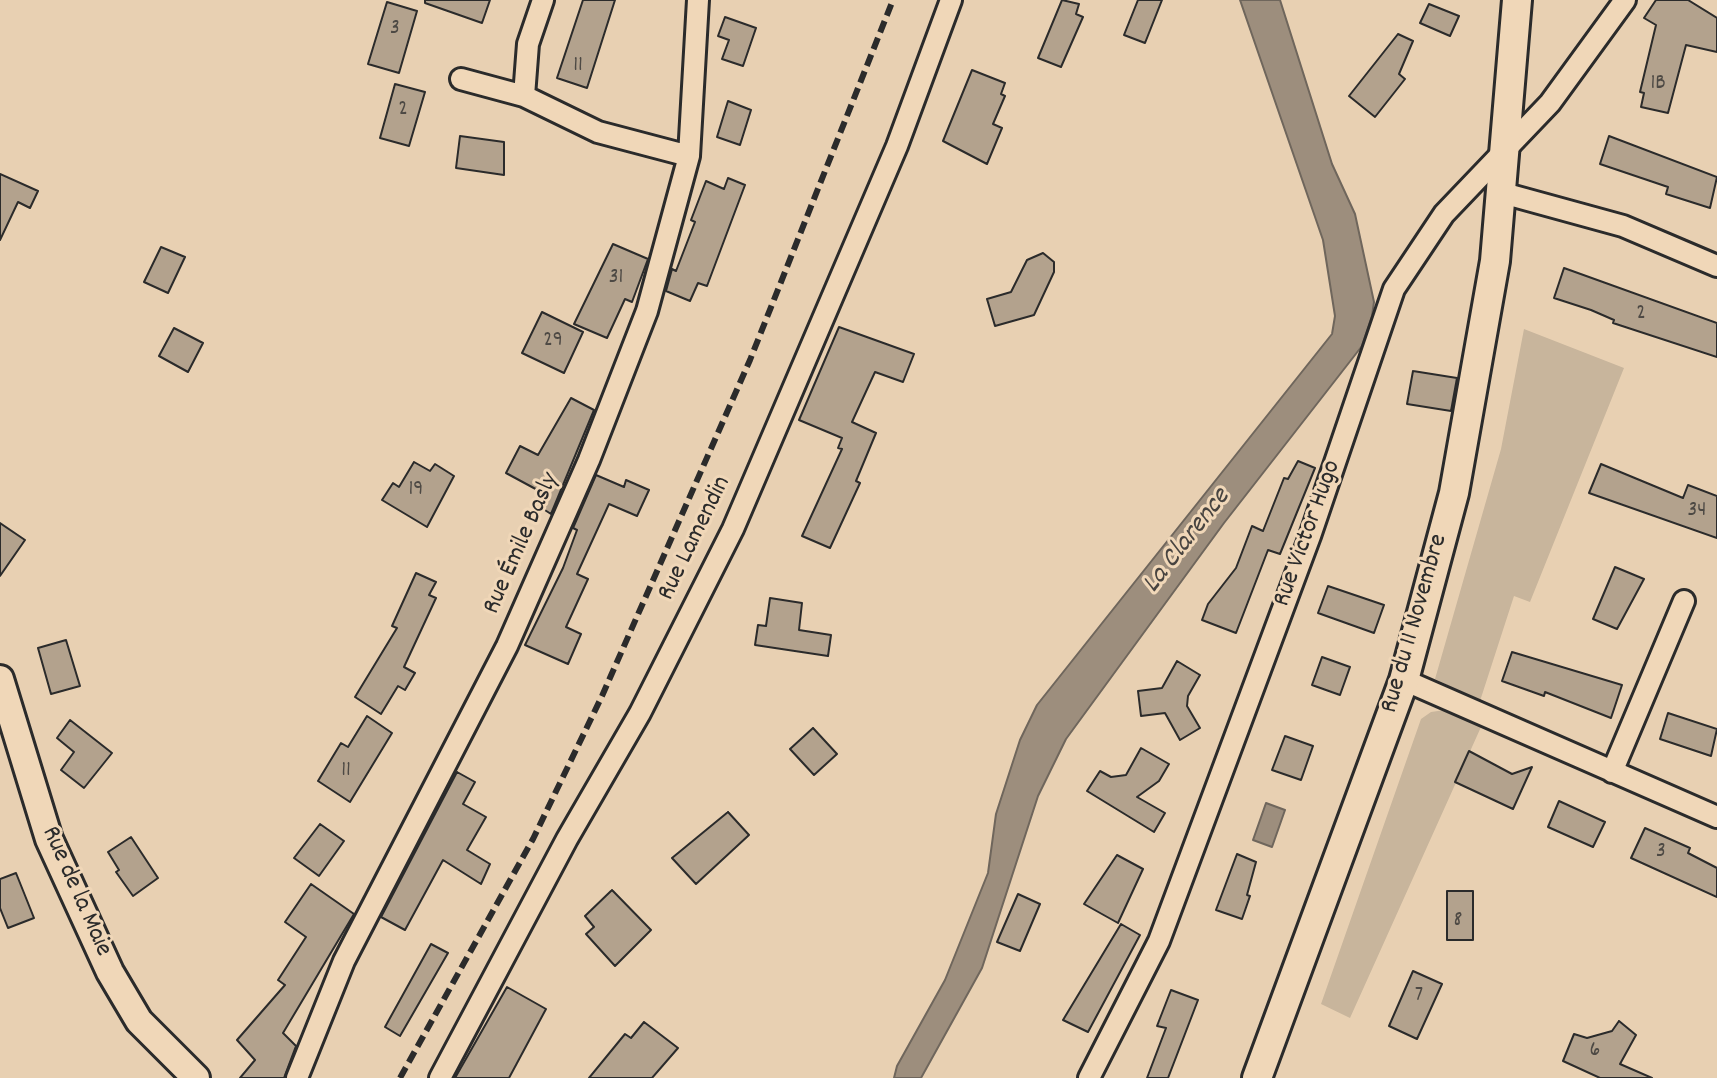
<!DOCTYPE html>
<meta charset="utf-8">
<style>
body{margin:0}
canvas{display:block;background:#e8d0b2}
</style>
<canvas width="1717" height="1078"></canvas>
<script>
const context = document.querySelector('canvas').getContext('2d');
context.lineJoin = 'round';
function fill(path, color) { context.fillStyle = color; context.fill(path, 'evenodd'); }
const shape = rows => new Path2D(rows.map(r => 'M' + r).join(''));
function stroke(path, color, width, dash) { context.strokeStyle = color; context.lineWidth = width; context.lineCap = dash ? 'butt' : 'round'; context.setLineDash(dash || []); context.stroke(path); }
function drawText(font, color, halo, rows, align = 'center') {
  context.font = font + ' Dekko,sans-serif'; context.lineWidth = 6; context.setLineDash([]); context.textBaseline = 'middle'; context.strokeStyle = halo; context.fillStyle = color; for (const [text, x, y, turn = 0] of rows) {
    context.save(); context.translate(x, y); context.rotate((+turn || 0) * Math.PI / 180); context.textAlign = isNaN(turn) ? turn : align; if (halo) context.strokeText(text, 0, 0); context.fillText(text, 0, 0); context.restore();
  }
}
const green = shape([
 [1524,329,1624,368,1530,602,1514,596,1480,701,1435,679,1501,449],
 [1445,710,1481,727,1350,1018,1321,1004,1421,719,1431,712]
]);
const water = shape([
 [1240,0,1280,0,1332,164,1355,214,1374,302,1372,316,1362,346,1224,523,1066,739,1038,796,982,968,921,1078,894,1078,897,1066,945,980,988,873,996,814,1020,740,1037,705,1332,334,1335,316,1323,240,1240,0],
 [1266,803,1285,810,1272,847,1253,840,1266,803]
]);
const building = shape([
 [425,0,490,0,482,23,425,3,425,0],
 [583,0,615,0,587,88,557,78,583,0],
 [1062,0,1079,4,1076,14,1083,17,1061,67,1038,58,1062,0],
 [1138,0,1162,0,1145,43,1124,35,1138,0],
 [1656,0,1688,0,1717,18,1717,52,1686,45,1668,113,1641,107,1644,93,1640,92,1656,25,1644,18,1656,0],
 [387,2,417,11,399,73,368,64,387,2],
 [1429,4,1459,16,1450,36,1420,23,1429,4],
 [725,17,756,28,743,66,722,59,729,40,718,36,725,17],
 [1398,34,1413,41,1399,74,1405,79,1375,117,1349,96,1398,34],
 [972,70,1005,83,1001,94,1005,96,993,124,1002,128,987,164,943,141,972,70],
 [395,84,425,92,409,146,380,138,395,84],
 [728,101,751,110,740,145,717,137,728,101],
 [460,136,504,142,504,175,456,168,460,136],
 [1609,136,1717,177,1710,208,1666,194,1668,187,1600,164,1609,136],
 [0,174,38,191,30,208,18,202,0,240,0,174],
 [728,178,745,185,707,286,698,283,690,301,666,291,672,269,676,271,695,222,691,220,706,181,724,189,728,178],
 [613,244,648,259,632,302,625,299,607,338,574,324,613,244],
 [161,247,185,257,168,293,144,282,161,247],
 [1043,253,1054,262,1054,272,1034,315,995,326,987,299,1011,292,1027,260,1043,253],
 [1564,268,1717,323,1717,357,1613,323,1614,320,1591,310,1554,298,1564,268],
 [542,312,583,332,564,373,522,353,542,312],
 [839,327,914,354,903,382,875,372,852,422,876,433,856,481,860,483,830,548,802,536,842,449,838,448,842,438,799,420,839,327],
 [174,328,203,343,188,372,159,356,174,328],
 [1413,371,1457,378,1451,411,1407,404,1413,371],
 [571,398,594,410,551,514,537,505,543,493,506,473,520,446,538,455,571,398],
 [1298,461,1315,468,1280,554,1268,550,1236,633,1202,620,1208,604,1236,568,1252,526,1263,531,1284,478,1288,479,1298,461],
 [414,462,430,471,435,464,454,476,427,527,382,500,393,483,399,487,414,462],
 [1601,464,1683,498,1688,485,1717,496,1717,538,1589,493,1601,464],
 [596,475,624,487,626,480,649,490,637,516,609,504,577,574,588,579,566,627,581,634,568,664,525,645,563,568,577,530,573,528,596,475],
 [0,523,25,540,0,576,0,523],
 [1615,567,1644,579,1617,629,1593,619,1615,567],
 [416,573,436,582,429,595,436,598,404,667,415,673,405,690,398,686,381,714,355,697,397,628,392,626,416,573],
 [1328,586,1384,605,1374,633,1318,613,1328,586],
 [770,598,802,603,799,630,831,635,828,656,755,645,758,625,766,626,770,598],
 [66,640,80,686,51,694,38,648,66,640],
 [1512,652,1622,685,1611,718,1545,692,1544,696,1502,681,1512,652],
 [1322,657,1350,667,1340,695,1312,685,1322,657],
 [1177,661,1200,675,1188,696,1187,706,1200,728,1180,740,1165,713,1141,716,1138,691,1162,688,1177,661],
 [1668,713,1717,729,1711,756,1660,739,1668,713],
 [367,716,392,733,350,802,318,781,341,743,348,747,367,716],
 [70,720,112,753,84,788,61,770,74,752,57,738,70,720],
 [813,728,837,754,814,775,790,749,813,728],
 [1285,736,1313,746,1301,780,1272,770,1285,736],
 [1141,748,1169,764,1159,781,1137,797,1165,813,1154,832,1087,791,1100,771,1111,777,1126,775,1141,748],
 [1469,751,1512,774,1532,767,1513,809,1455,782,1469,751],
 [457,772,475,782,463,804,486,817,467,850,490,864,481,884,443,860,405,930,381,917,457,772],
 [1559,801,1605,822,1593,847,1548,827,1559,801],
 [728,812,749,835,696,884,672,858,728,812],
 [320,824,344,841,319,876,294,858,320,824],
 [1645,828,1690,848,1688,853,1717,868,1717,897,1631,858,1645,828],
 [131,837,158,878,133,896,116,872,119,870,108,852,131,837],
 [1237,854,1256,862,1247,895,1250,896,1242,919,1216,910,1237,854],
 [1117,855,1143,869,1118,923,1084,904,1117,855],
 [16,873,34,918,8,928,0,908,0,879,16,873],
 [311,884,354,914,283,1033,296,1046,284,1078,240,1078,255,1060,237,1040,285,985,278,980,306,937,285,922,311,884],
 [612,890,651,930,615,966,586,934,594,927,585,916,612,890],
 [1447,891,1473,891,1473,940,1447,940,1447,891],
 [1018,894,1040,904,1020,951,997,942,1018,894],
 [1121,924,1140,935,1088,1032,1063,1020,1121,924],
 [431,944,448,953,400,1036,385,1027,431,944],
 [1413,971,1442,984,1417,1039,1389,1026,1413,971],
 [507,987,546,1009,509,1078,455,1078,507,987],
 [1171,990,1198,1000,1168,1078,1147,1078,1166,1028,1157,1026,1171,990],
 [1619,1021,1636,1035,1620,1064,1652,1078,1600,1078,1563,1061,1574,1034,1587,1038,1612,1031,1619,1021],
 [644,1022,678,1048,652,1078,589,1078,625,1034,631,1038,644,1022]
]);
const minor = shape([
 [461,79,524,96,598,132,689,156],
 [524,96,528,44,543,0],
 [1499,192,1623,226,1717,266],
 [1404,680,1717,817],
 [1612,772,1684,601],
 [297,1078,344,961,507,646,589,460,647,311,689,156,698,0],
 [440,1078,567,839,640,713,733,529,897,146,951,0],
 [1089,1078,1159,941,1310,536,1394,289,1444,214,1550,103,1625,0]
]);
const tertiary = shape([
 [0,679,49,839,110,972,139,1021,196,1078]
]);
const secondary = shape([
 [1257,1078,1404,680,1454,493,1495,261,1517,0]
]);
const rail = shape([
 [400,1078,533,839,602,696,750,360,893,0]
]);
const numberNames = [
 ["3",395,30],
 ["11",578,67],
 ["1B",1658,85],
 ["2",403,111],
 ["31",616,279],
 ["2",1641,315],
 ["29",553,342],
 ["19",416,491],
 ["34",1697,512],
 ["11",346,772],
 ["3",1661,853],
 ["8",1458,922],
 ["7",1419,997],
 ["6",1595,1052]
];
const streetNames = [
 ["Rue Victor Hugo",1309,534,-70],
 ["Rue Lamendin",696,539,-64],
 ["Rue Émile Basly",523,544,-66],
 ["Rue du 11 Novembre",1416,624,-74],
 ["Rue de la Maie",75,892,66]
];
const waterNames = [
 ["La Clarence",1188,542,-52]
];
fill(green, '#c8b59c');
fill(water, '#9d8e7d');
stroke(water, '#6f665c', 2);
fill(building, '#b3a28d');
stroke(building, '#2b2b2b', 2);
stroke(minor, '#2b2b2b', 26);
stroke(tertiary, '#2b2b2b', 32);
stroke(secondary, '#2b2b2b', 34);
stroke(minor, '#f0d7b8', 20);
stroke(tertiary, '#f0d7b8', 26);
stroke(secondary, '#f0d7b8', 28);
stroke(rail, '#2b2b2b', 6, [12, 6]);
drawText('22px', '#4d4944', null, numberNames);
drawText('26px', '#2b2b2b', '#f0d7b8', streetNames);
drawText('italic 28px', '#484440', '#f0d7b8', waterNames);
</script>
